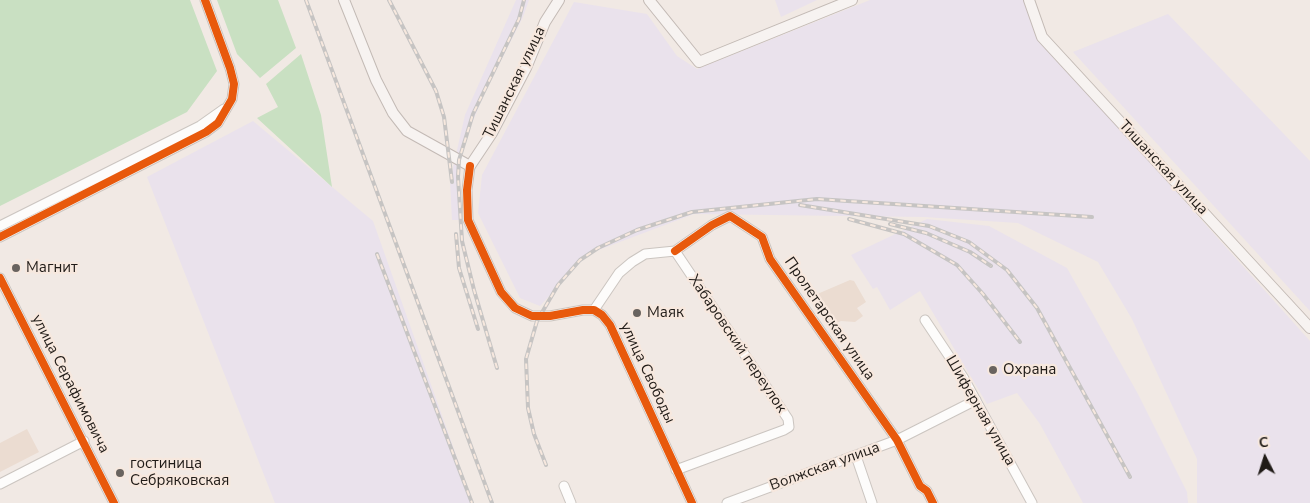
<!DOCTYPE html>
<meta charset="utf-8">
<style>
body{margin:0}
#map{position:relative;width:1310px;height:503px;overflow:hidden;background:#f1e9e4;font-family:"Nunito Sans",sans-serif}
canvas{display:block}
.north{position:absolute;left:1240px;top:433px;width:50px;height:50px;-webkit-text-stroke:4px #f7e8de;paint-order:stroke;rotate:355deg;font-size:14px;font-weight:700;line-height:20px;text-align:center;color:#201b17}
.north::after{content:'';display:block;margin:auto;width:18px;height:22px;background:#201b17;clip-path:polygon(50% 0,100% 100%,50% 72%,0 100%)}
</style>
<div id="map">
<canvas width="1310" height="503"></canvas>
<div class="north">С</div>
</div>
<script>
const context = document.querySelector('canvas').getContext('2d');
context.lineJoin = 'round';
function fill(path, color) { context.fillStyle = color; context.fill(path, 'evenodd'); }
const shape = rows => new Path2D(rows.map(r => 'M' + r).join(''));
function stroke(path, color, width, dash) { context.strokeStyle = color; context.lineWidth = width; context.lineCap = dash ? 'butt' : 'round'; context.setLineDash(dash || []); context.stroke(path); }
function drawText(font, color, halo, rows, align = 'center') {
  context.font = font + ' "Nunito Sans",sans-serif'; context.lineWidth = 4.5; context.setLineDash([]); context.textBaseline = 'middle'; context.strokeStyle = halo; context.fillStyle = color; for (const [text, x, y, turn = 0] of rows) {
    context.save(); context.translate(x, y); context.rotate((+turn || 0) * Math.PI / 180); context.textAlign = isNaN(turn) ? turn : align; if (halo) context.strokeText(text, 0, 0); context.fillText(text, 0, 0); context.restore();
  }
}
const built = shape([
 [850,280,854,281,866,302,857,308,863,316,855,322,841,321,829,327,808,298],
 [27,429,39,452,0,472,0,443]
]);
const industrial = shape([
 [516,0,529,0,523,17,486,90,464,142,458,181,460,220,452,220,450,181,465,115],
 [775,0,817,0,781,17],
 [870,0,1027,0,1042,42,1310,341,1310,503,1197,503,1197,459,1132,319,1098,262,1018,223,924,217,694,214,588,254,540,306,520,298,478,213,482,175,574,2,647,14,677,56,697,69],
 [1168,14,1310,161,1310,311,1073,52],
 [253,121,373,221,473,503,275,503,147,177],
 [927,219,989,226,1067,268,1138,394,1187,492,1188,503,1083,503,1040,424,1017,393,987,404,920,291,890,310,877,287,873,289,851,255]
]);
const green = shape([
 [0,0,190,0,217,71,187,112,0,206],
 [217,0,278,0,296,48,260,78,237,54],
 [301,54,321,115,332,187,257,118,278,107,266,84]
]);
const minor = shape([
 [470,166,467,190,468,220,501,292,515,308,532,316,550,316,583,310,594,310,602,315,610,325,692,503],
 [0,226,200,126,224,109],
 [0,237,206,132,218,123,232,99,234,84,230,68,205,0],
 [675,251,712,225,730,216,762,237,770,259,897,440,920,486,927,491,933,503],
 [0,278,114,503],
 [594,310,619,273,632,262,645,254,675,251,788,419,789,427,784,430,676,470],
 [925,320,963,377,1032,503],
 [856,456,872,503],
 [0,484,84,441],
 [564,486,571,503],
 [727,503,897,440,976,400]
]);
const major = shape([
 [344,0,376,80,393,113,407,131,470,166,492,133,526,68,545,22,559,0],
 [649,0,699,62,852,0],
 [1029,0,1042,37,1310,328]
]);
const rail = shape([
 [306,0,492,503],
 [389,0,436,91,444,117,452,182],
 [800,205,929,226,969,242,1007,270,1037,308,1130,477],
 [849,219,904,234,957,265,983,294,1020,342],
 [890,224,926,233,970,252,991,266],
 [456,234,459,268,478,329],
 [377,254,472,503],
 [497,368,474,290,462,241,458,177,459,160,473,114,519,19,524,0],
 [546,465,534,434,528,408,526,359,537,321,558,285,580,260,598,248,637,230,692,212,817,199,1092,217]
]);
const cycleway = shape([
 [470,166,467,190,468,220,501,292,515,308,532,316,550,316,583,310,594,310,602,315,610,325,692,503],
 [0,237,206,132,218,123,232,99,234,84,230,68,205,0],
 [675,251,712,225,730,216,762,237,770,259,897,440,920,486,927,491,933,503],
 [0,278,114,503]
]);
const markers = [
 [16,268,5,"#69635f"],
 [637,313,5,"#69635f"],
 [993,370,5,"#69635f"],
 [120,473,5,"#69635f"]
];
const streetNames = [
 ["Тишанская улица",515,83,-64],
 ["Тишанская улица",1163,168,47],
 ["Пролетарская улица",829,319,55],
 ["Хабаровский переулок",737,344,56],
 ["улица Свободы",647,373,65],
 ["улица Серафимовича",70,384,63],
 ["Шиферная улица",980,411,60],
 ["Волжская улица",825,467,-20]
];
const poiNames = [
 ["Магнит",26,268],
 ["Mаяк",647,313],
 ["Охрана",1003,370],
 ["гостиница",130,464],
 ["Себряковская",130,481]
];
fill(built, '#ebdcd1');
fill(industrial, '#eae2ec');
fill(green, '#c9e0c2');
stroke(minor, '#cbc5c0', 11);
stroke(major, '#c3bab5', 12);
stroke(minor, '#fdfcfb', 9);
stroke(major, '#f7f3f1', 10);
stroke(rail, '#c6c4c3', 4);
stroke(rail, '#f7e8de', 2, [5.5]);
stroke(cycleway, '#e8590c', 8);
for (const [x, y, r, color] of markers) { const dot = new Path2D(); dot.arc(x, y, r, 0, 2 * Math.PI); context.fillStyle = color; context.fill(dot); stroke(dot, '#f7e8de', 2); }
drawText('15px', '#201b17', '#f7e8de', streetNames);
drawText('15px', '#201b17', '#f7e8de', poiNames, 'left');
</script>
